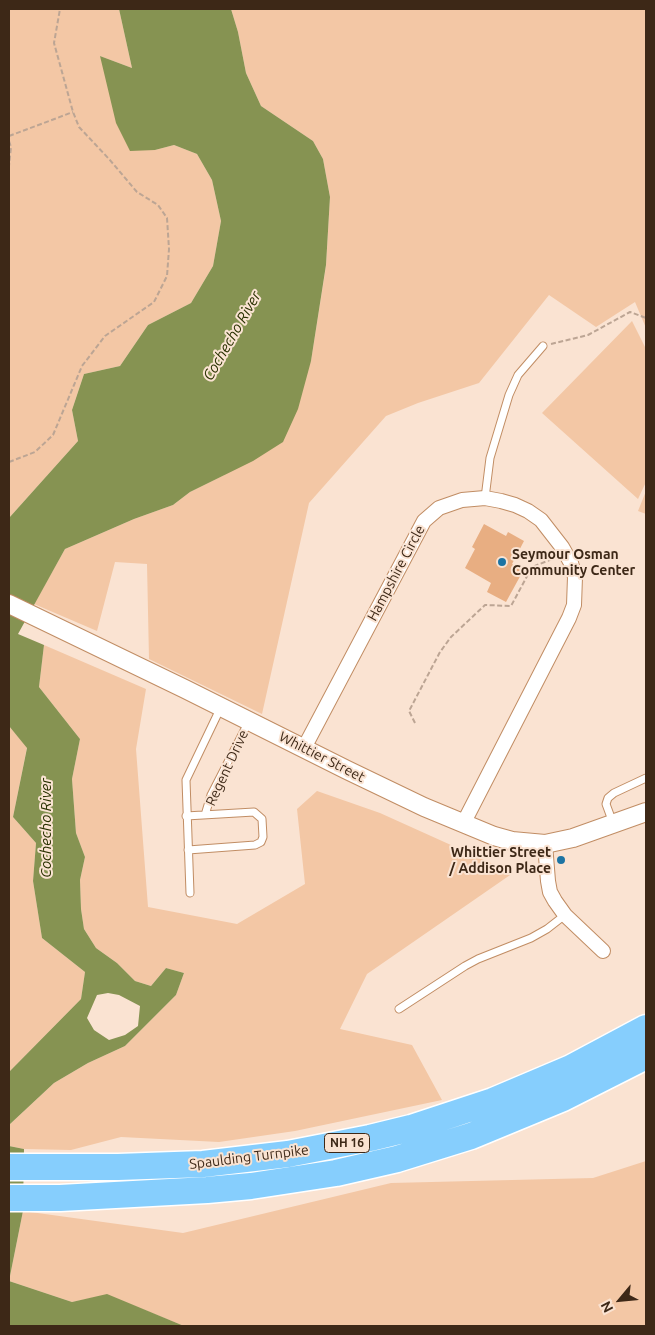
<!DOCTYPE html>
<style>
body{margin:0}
#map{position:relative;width:655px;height:1335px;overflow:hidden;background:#fae3d2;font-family:Ubuntu,sans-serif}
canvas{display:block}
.frame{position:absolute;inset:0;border:10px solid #3d2817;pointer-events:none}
.north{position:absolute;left:595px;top:1275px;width:50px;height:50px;-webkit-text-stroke:4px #fae3d2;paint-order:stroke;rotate:242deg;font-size:14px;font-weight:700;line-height:20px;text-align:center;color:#3d2817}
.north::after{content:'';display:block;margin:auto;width:18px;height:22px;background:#3d2817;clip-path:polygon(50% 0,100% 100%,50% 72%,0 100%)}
</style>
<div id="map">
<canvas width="655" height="1335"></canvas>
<div class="frame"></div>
<div class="north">N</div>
</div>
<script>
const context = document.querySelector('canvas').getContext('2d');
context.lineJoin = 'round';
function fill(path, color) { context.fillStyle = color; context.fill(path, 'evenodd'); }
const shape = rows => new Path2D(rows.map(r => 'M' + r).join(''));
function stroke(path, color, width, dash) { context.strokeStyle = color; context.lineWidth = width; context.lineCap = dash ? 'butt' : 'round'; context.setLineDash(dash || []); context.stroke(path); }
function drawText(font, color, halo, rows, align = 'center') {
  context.font = font + ' Ubuntu,sans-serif'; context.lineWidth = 4; context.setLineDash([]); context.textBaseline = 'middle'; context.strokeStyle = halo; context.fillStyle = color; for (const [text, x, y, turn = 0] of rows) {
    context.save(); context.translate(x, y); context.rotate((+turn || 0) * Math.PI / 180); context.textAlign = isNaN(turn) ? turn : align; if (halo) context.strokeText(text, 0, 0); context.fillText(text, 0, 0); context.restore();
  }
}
const green = shape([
 [9,9,119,9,132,68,100,56,155,150,174,145,197,154,212,180,221,221,213,266,191,303,148,325,120,366,84,374,72,410,78,441,9,518],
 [231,9,646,9,646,328,635,302,596,327,549,295,479,383,418,403,386,416,309,503,262,714,149,659,147,564,115,562,97,631,34,604,65,549,134,519,173,505,190,492,224,475,311,361,326,266,330,197,323,159,313,141,261,106,246,73,238,32],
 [632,321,646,349,646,482,638,499,542,413],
 [646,491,646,514,638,511],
 [44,645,146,689,136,749,148,907,237,924,305,884,297,809,317,791,380,813,513,873,367,974,340,1029,412,1045,442,1100,295,1131,219,1142,121,1137,71,1150,24,1149,9,1146,9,1125,54,1083,88,1063,125,1046,176,995,184,973,166,968,151,986,135,981,117,963,96,948,84,929,81,909,80,880,85,857,76,833,72,779,80,739,39,687],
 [9,726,27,747,13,817,36,843,33,881,42,938,85,972,81,999,9,1072],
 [646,1161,646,1326,184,1326,107,1295,72,1302,9,1281,23,1211,183,1233,391,1183,593,1178]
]);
const water = shape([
 [119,9,231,9,238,32,246,73,261,106,313,141,323,159,330,197,326,265,311,361,298,409,283,442,253,461,190,492,173,505,134,519,65,549,18,634,44,645,39,687,80,739,72,779,76,833,85,857,80,880,81,909,84,929,96,948,117,963,135,981,151,986,166,968,184,973,176,995,125,1046,88,1063,54,1083,9,1125,9,1072,81,999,85,972,42,938,33,881,36,843,13,817,27,748,9,726,9,518,78,441,72,410,84,374,120,366,148,325,191,303,213,266,221,221,212,180,197,154,174,145,155,150,130,151,116,123,100,56,132,68],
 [108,993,119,995,140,1006,138,1026,125,1035,109,1040,94,1030,87,1018,97,995],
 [9,1146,24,1149,23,1211,9,1281,72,1302,107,1294,184,1326,9,1326]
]);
const building = shape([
 [484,524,506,536,508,532,524,541,512,564,523,571,506,602,487,592,491,583,465,568,475,549,472,547]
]);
const path = shape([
 [9,136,73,112],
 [9,141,11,147,9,166],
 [551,344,588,335,630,312,646,318],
 [9,462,35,452,53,435,82,366,105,336,154,302,167,276,169,249,167,218,158,205,137,192,109,159,79,127,73,112,54,43,60,9],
 [415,723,409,711,440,652,451,637,485,605,511,606,532,567,555,558]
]);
const service = shape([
 [485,498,490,458,509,395,518,375,543,346],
 [205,815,211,795,249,721],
 [186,816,254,812,262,819,263,837,261,842,255,845,188,850],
 [613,823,606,804,608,798,614,793,646,778],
 [190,893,186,780,221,707],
 [399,1009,465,966,478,959,531,938,547,929,565,915]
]);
const minor = shape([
 [304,748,424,521,439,508,462,500,485,498,501,501,515,505,528,511,541,520,562,547,571,563,575,577,574,605,569,618,463,824],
 [545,844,548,881,550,892,555,901,565,915,603,951]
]);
const tertiary = shape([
 [9,604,185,689,347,770,424,807,494,836,512,841,545,844,573,838,646,812]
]);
const motorway = shape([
 [9,1167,118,1167,203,1164,288,1154,370,1138,411,1128,493,1101,571,1068,646,1028],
 [9,1198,60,1198,207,1190,251,1186,336,1173,397,1159,471,1136,563,1098,646,1056]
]);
const markers = [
 [502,562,5,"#1d74a3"],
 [561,860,5,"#1d74a3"]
];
const shields = [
 [347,1143,45]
];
const shieldNames = [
 ["NH 16",347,1143]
];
const poiNames = [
 ["Seymour Osman",512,554],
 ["Community Center",512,570],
 ["Whittier Street",551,852,"right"],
 ["/ Addison Place",551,868,"right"]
];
const streetNames = [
 ["Hampshire Circle",396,573,-62],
 ["Whittier Street",322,757,27],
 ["Regent Drive",227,768,-65],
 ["Spaulding Turnpike",249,1157,-7]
];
const waterNames = [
 ["Cochecho River",232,336,-60],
 ["Cochecho River",46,828,-90]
];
fill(green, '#f3c7a5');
fill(water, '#869352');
fill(building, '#e8ae82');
stroke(service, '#c18d64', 9);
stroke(minor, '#c18d64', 16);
stroke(tertiary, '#c18d64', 20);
stroke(motorway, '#fff', 29);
stroke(path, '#bca594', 2, [5, 2.5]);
stroke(service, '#fff', 7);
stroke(minor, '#fff', 14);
stroke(tertiary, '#fff', 18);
stroke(motorway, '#86cefd', 26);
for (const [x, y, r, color] of markers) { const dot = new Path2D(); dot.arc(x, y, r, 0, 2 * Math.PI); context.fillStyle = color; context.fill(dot); stroke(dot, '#fae3d2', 2); }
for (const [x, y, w] of shields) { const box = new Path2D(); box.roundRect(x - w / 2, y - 9.5, w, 19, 4); context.fillStyle = '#fae3d2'; context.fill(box); stroke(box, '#3d2817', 1); }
drawText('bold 12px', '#3d2817', null, shieldNames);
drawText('bold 14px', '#3d2817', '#fae3d2', poiNames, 'left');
drawText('14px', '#3d2817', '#fae3d2', streetNames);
drawText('italic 15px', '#293100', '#fae3d2', waterNames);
</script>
